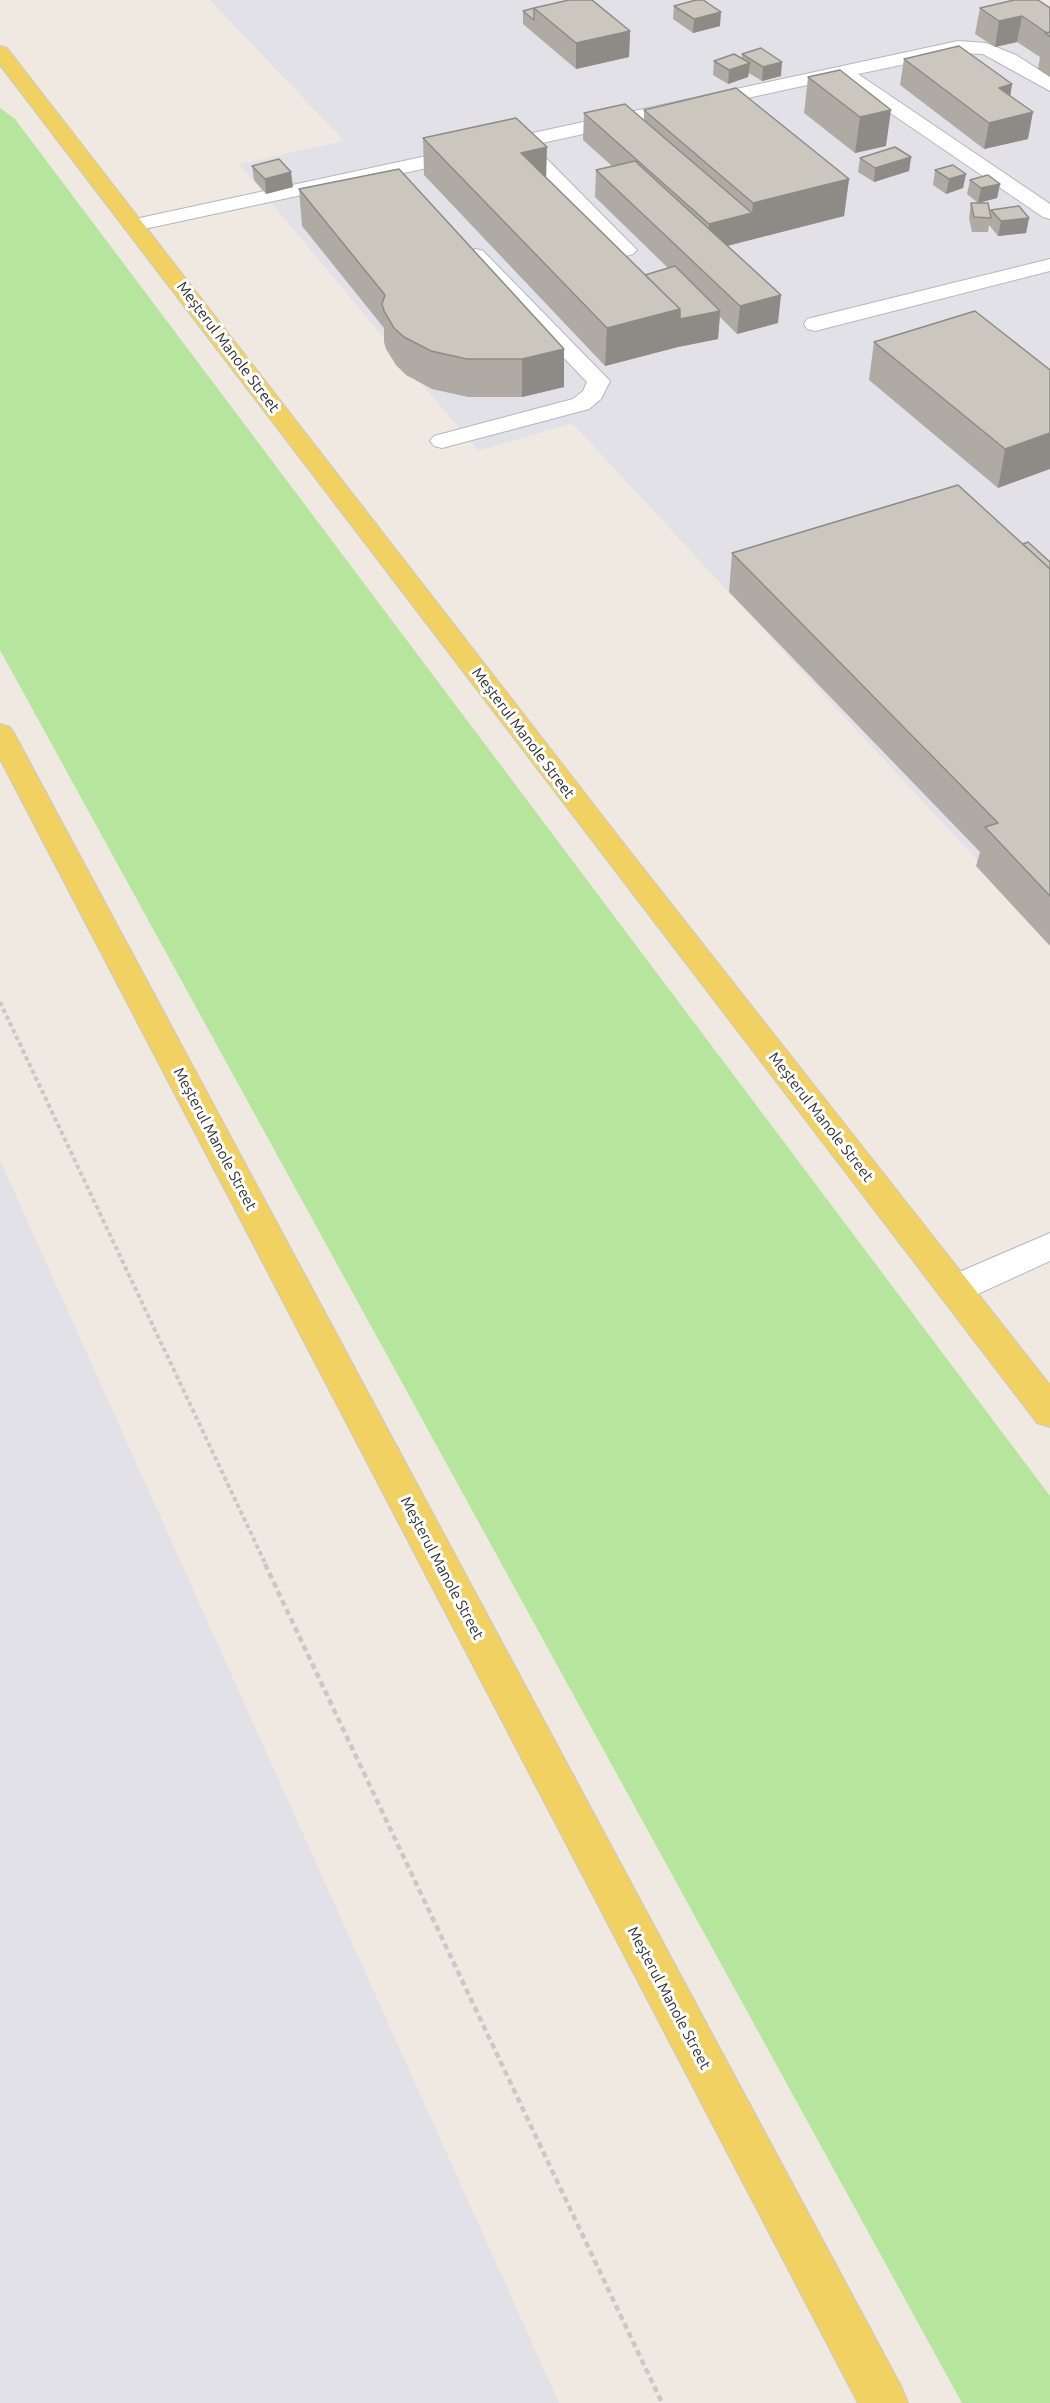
<!DOCTYPE html>
<meta charset="utf-8">
<style>
body{margin:0}
canvas{display:block;background:#efe9e1}
</style>
<canvas width="1050" height="2403"></canvas>
<script>
const context = document.querySelector('canvas').getContext('2d');
context.lineJoin = 'round';
function fill(path, color) { context.fillStyle = color; context.fill(path, 'evenodd'); }
const shape = rows => new Path2D(rows.map(r => 'M' + r).join(''));
function stroke(path, color, width, dash) { context.strokeStyle = color; context.lineWidth = width; context.lineCap = dash ? 'butt' : 'round'; context.setLineDash(dash || []); context.stroke(path); }
function drawText(font, color, halo, rows, align = 'center') {
  context.font = font + ' Ubuntu,sans-serif'; context.lineWidth = 6; context.setLineDash([]); context.textBaseline = 'middle'; context.strokeStyle = halo; context.fillStyle = color; for (const [text, x, y, turn = 0] of rows) {
    context.save(); context.translate(x, y); context.rotate((+turn || 0) * Math.PI / 180); context.textAlign = isNaN(turn) ? turn : align; if (halo) context.strokeText(text, 0, 0); context.fillText(text, 0, 0); context.restore();
  }
}
const industrial = shape([
 [210,0,1016,0,1050,24,1050,939,572,423,478,451,239,164,344,141],
 [0,1160,559,2403,0,2403]
]);
const green = shape([
 [0,108,15,119,1050,1496,1050,2403,962,2403,0,650]
]);
const pathFar1 = shape([
 [0,1002,266,1565]
]);
const path = shape([
 [265,1564,662,2403]
]);
const lane = shape([
 [958,41,986,43,1016,55,1050,77,1050,91,983,54,958,53,858,74,1050,204,1050,219,1043,217,839,78,533,145,633,246,637,250,633,254,626,256,619,254,515,149,135,231,128,229,125,225,128,221,135,219,958,41],
 [476,249,483,251,610,381,601,399,589,409,442,448,434,446,430,441,434,436,573,399,583,391,587,382,469,259,465,255,469,251,476,249],
 [1050,259,1050,271,815,331,807,329,804,324,807,319,1050,259],
 [1050,1233,1050,1261,967,1299,955,1303,943,1299,938,1289,943,1279,1050,1233]
]);
const primary = shape([
 [0,46,7,48,625,845,1050,1385,1050,1427,1037,1423,0,65,0,46],
 [0,724,10,727,14,733,901,2386,908,2403,858,2403,0,759,0,724]
]);
const wall = shape([
 [674,6,720,26,693,33,673,19],
 [534,8,630,31,629,57,576,69,523,24,523,11],
 [980,8,1050,8,1050,77,1038,69,1040,57,1017,42,995,47,975,34],
 [742,54,781,76,762,81,749,73,748,77,728,84,713,75,714,61,742,59],
 [904,59,1012,84,1010,96,1028,139,984,149,900,85],
 [840,70,886,146,855,153,804,113,808,77],
 [644,110,849,179,844,216,727,246,778,323,737,334,720,317,718,339,678,347,605,366,424,175,423,138,546,178,645,275,668,268,595,197,596,170,612,166,583,140,584,113,644,119],
 [911,157,909,171,874,182,858,172,860,158],
 [252,166,293,187,266,194,254,180],
 [935,170,966,174,963,188,946,194,933,185],
 [970,180,1000,184,997,198,978,203,967,194],
 [299,189,564,387,522,397,468,397,432,389,406,375,396,365,386,349,384,342,384,328,302,226],
 [971,203,990,215,991,210,1029,218,1026,233,998,236,989,225,988,232,972,232,969,218],
 [874,342,1050,370,998,488,869,380],
 [1023,544,1050,562,1050,946,976,866,980,852,729,592,732,553]
]);
const shadedWall = shape([
 [721,12,720,26,693,33,694,19],
 [1022,16,1017,42,995,47,999,21],
 [630,31,629,57,576,69,576,43],
 [782,62,781,76,762,81,763,67],
 [750,63,748,77,728,84,729,70],
 [1012,84,1008,111,999,88],
 [891,110,886,146,855,153,860,117],
 [1033,112,1028,139,984,149,989,123],
 [547,147,546,184,521,153],
 [911,157,909,171,874,182,875,168],
 [291,172,293,187,266,194,265,179],
 [966,174,963,188,946,194,949,179],
 [849,179,844,216,707,251,709,224,752,213,753,203],
 [1000,184,997,198,978,203,981,188],
 [1029,218,1026,233,998,236,1001,221],
 [781,295,778,323,737,334,740,306],
 [680,309,720,311,718,339,678,347,605,366,607,328],
 [564,349,564,387,522,397,522,359],
 [1050,433,1050,469,998,488,1005,449]
]);
const building = shape([
 [569,0,592,0,630,31,576,43,534,8,569,0],
 [696,0,703,0,721,12,694,19,674,6,696,0],
 [1014,0,1038,0,1050,8,1050,32,1047,33,1022,16,999,21,980,8,1014,0],
 [534,8,534,20,523,11,534,8],
 [1050,32,1050,37,1045,33,1050,32],
 [959,46,1012,84,999,88,1033,112,989,123,904,59,959,46],
 [761,48,782,62,763,67,742,54,761,48],
 [734,54,750,63,729,70,714,61,734,54],
 [840,70,891,110,860,117,808,77,840,70],
 [736,88,849,179,753,203,644,110,736,88],
 [625,104,752,213,709,224,584,113,625,104],
 [516,118,547,147,521,153,680,309,607,328,423,138,516,118],
 [895,147,911,157,875,168,860,158,895,147],
 [279,159,291,172,265,179,252,166,279,159],
 [635,161,781,295,740,306,596,170,635,161],
 [953,165,966,174,949,179,935,170,953,165],
 [399,169,564,349,522,359,467,359,431,351,404,337,394,328,384,311,382,304,385,295,299,189,399,169],
 [988,175,1000,184,981,188,970,180,988,175],
 [971,203,988,203,991,218,974,217,971,203],
 [1019,206,1029,218,1001,221,991,210,1019,206],
 [675,266,720,311,680,319,680,309,645,275,675,266],
 [975,311,1050,370,1050,433,1005,449,874,342,975,311],
 [958,485,1050,569,1050,896,985,827,998,823,732,553,958,485],
 [1028,542,1050,562,1050,569,1023,544,1028,542]
]);
const streetNames = [
 ["Meșterul Manole Street",228,347,53],
 ["Meșterul Manole Street",523,733,53],
 ["Meșterul Manole Street",821,1117,52],
 ["Meșterul Manole Street",215,1139,62],
 ["Meșterul Manole Street",442,1568,62],
 ["Meșterul Manole Street",669,1998,62]
];
fill(industrial, '#e3e1e8');
fill(green, '#b6e59e');
stroke(lane, '#b4b7c1', 2);
stroke(primary, '#c9c9c9', 2);
stroke(pathFar1, '#c9c9c9', 4, [4.5, 3]);
stroke(path, '#c9c9c9', 4.5, [6, 4]);
fill(lane, '#fff');
fill(primary, '#f2d163');
fill(wall, '#afaba4');
fill(shadedWall, '#8e8b86');
fill(building, '#cbc7bf');
stroke(building, '#8e8b86', 1.5);
drawText('15px', '#2e2e2e', '#fff', streetNames);
</script>
